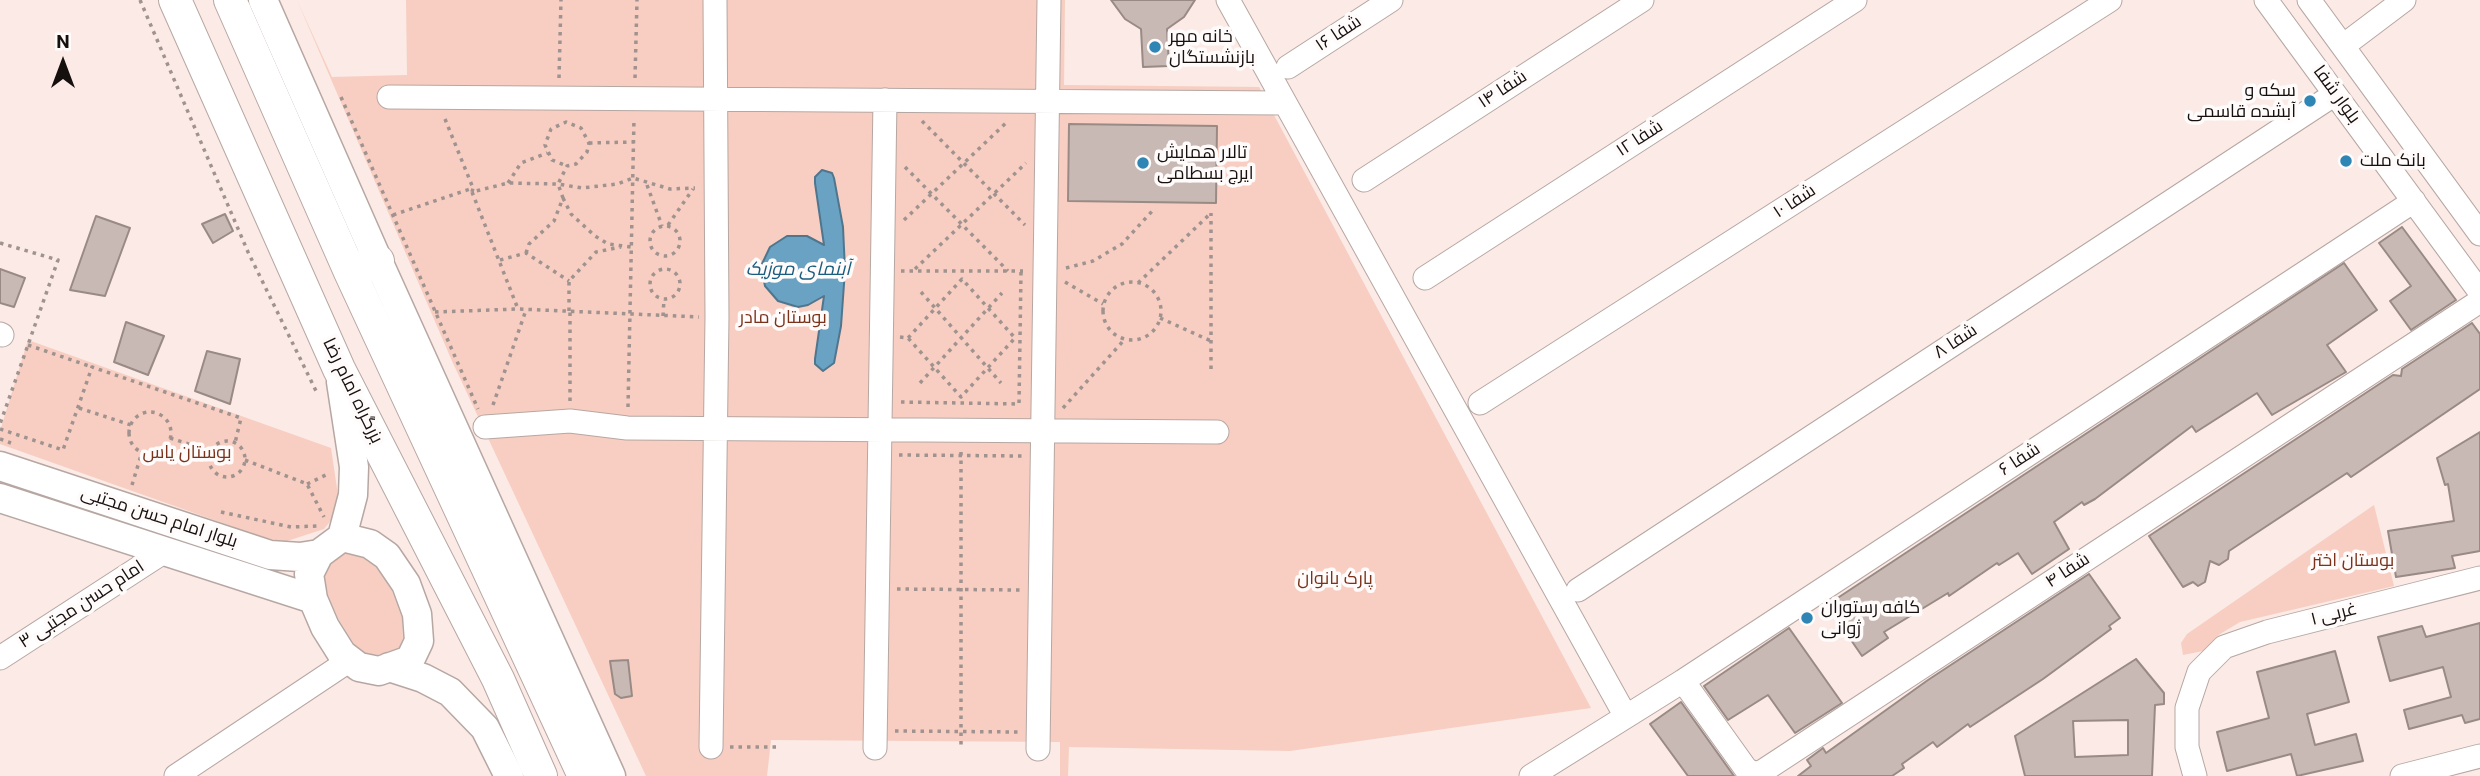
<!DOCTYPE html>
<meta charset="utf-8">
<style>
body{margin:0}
#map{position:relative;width:2480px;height:776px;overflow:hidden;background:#fbeae5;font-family:Roboto,sans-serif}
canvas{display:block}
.north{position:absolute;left:28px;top:28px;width:70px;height:70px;-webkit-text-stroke:5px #fefbfa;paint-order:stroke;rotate:0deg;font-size:19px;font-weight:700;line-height:28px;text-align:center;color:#150f0e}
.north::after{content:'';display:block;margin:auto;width:24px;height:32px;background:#150f0e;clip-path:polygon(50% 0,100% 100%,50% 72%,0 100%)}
</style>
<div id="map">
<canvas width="2480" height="776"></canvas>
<div class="north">N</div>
</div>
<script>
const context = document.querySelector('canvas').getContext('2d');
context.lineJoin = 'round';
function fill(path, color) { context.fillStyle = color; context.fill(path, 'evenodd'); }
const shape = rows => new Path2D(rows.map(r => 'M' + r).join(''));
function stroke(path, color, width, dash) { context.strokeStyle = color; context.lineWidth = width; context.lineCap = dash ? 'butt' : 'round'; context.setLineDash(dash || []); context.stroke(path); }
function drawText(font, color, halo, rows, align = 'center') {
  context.font = font + ' Roboto,Cairo,sans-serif'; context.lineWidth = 7; context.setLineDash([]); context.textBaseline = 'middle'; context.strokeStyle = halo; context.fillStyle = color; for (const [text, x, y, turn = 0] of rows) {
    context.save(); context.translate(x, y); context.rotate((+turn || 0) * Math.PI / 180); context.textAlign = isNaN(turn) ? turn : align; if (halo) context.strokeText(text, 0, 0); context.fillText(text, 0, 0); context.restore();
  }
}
const green = shape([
 [297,0,332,77,407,75,406,0,1065,0,1064,85,1259,87,1591,708,1290,751,1069,747,1068,776,1060,776,1060,742,771,740,767,776,646,776,452,361],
 [28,340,331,448,340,509,324,529,284,542,259,536,0,444,0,431],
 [2374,505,2394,586,2240,622,2220,634,2203,651,2183,655,2181,643,2187,634],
 [344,553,364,558,376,567,392,591,402,618,403,638,399,648,378,655,365,653,354,644,339,620,328,595,324,575,330,562]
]);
const water = shape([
 [822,170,832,173,834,178,843,227,845,270,841,326,834,363,823,371,815,364,815,359,824,296,808,305,798,307,778,301,765,286,761,266,770,247,787,236,807,236,824,245,815,183,815,177,822,170]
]);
const building = shape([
 [1111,0,1195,0,1184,17,1167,29,1169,66,1143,67,1141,29,1125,19,1111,0],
 [1069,124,1217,126,1216,203,1068,201,1069,124],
 [225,214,233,231,213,243,202,224,225,214],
 [96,216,130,228,105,296,70,290,96,216],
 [2402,227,2456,300,2411,330,2390,301,2411,286,2379,243,2402,227],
 [2344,263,2377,310,2327,345,2346,372,2272,415,2257,393,2196,432,2192,426,2095,499,2084,505,2082,502,2054,522,2069,549,2032,574,2018,553,1999,565,1997,563,1949,596,1948,593,1884,632,1888,638,1862,656,1827,605,2344,263],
 [0,269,25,278,14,307,0,303,0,269],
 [126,322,164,336,148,375,114,362,126,322],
 [2472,323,2480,334,2480,389,2351,477,2347,473,2229,551,2228,559,2219,565,2210,561,2205,582,2198,586,2193,582,2183,587,2149,536,2393,375,2401,376,2402,369,2472,323],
 [207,351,240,359,230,404,195,391,207,351],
 [2480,432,2480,551,2452,556,2455,568,2396,577,2388,531,2454,521,2448,484,2445,485,2437,458,2480,432],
 [2089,574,2120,618,2109,626,2111,629,2043,679,1970,727,1968,724,1937,747,1933,742,1902,764,1904,768,1892,776,1798,776,1811,766,1807,760,1823,748,1826,753,1928,680,2089,574],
 [2480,623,2480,719,2465,723,2462,715,2409,729,2404,710,2451,697,2443,667,2390,681,2378,637,2422,626,2426,637,2480,623],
 [1789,628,1842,703,1795,733,1768,695,1728,720,1704,686,1789,628],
 [2335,651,2349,702,2307,714,2315,745,2356,734,2363,761,2297,776,2291,754,2227,771,2217,732,2269,718,2257,672,2335,651],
 [2136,659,2164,693,2164,704,2155,705,2152,776,2025,776,2015,736,2136,659],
 [2128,720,2128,755,2075,757,2073,721,2128,720],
 [628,660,632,696,621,698,615,694,610,661,628,660],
 [1681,702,1734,776,1688,776,1650,724,1681,702]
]);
const path = shape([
 [140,0,248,252,318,395],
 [559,78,561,0],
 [635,78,637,0],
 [341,97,478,409],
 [445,119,473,188],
 [922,121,1025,225],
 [589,143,634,142],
 [905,167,1008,271],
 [508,183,521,163,547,153],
 [647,185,662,226],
 [472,192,518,309],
 [563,198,571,214,595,236,608,244,631,247],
 [393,215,473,188,472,192,508,183,558,184,582,188,617,184,633,178,670,189,695,188],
 [904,220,1007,122],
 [668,225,693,189],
 '650 241a15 15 0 1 1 30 0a15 15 0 1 1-30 0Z',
 [0,243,58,260,0,424],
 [526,253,529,244,554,221,563,198,558,184,567,166,576,164,587,152,589,143,581,128,566,122,551,129,545,145,552,160,567,166],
 [500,260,526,253,569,281],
 [1066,268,1093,261,1122,244,1155,208],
 '650 284a15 15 0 1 1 30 0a15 15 0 1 1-30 0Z',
 [915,269,1026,163],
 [901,271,1023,271],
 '1103 311a29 29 0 1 1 58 0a29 29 0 1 1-58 0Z',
 [1065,282,1103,304],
 [1138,283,1210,214],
 [921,292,1001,383],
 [569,311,569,281,596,252,621,247],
 [435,312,518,309,699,317],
 [663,316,664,299],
 [1160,318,1211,341],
 [900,337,908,338,961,397,1015,338,962,279,908,338],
 [28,345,92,367],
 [1211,369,1211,213],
 [920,383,1002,293],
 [570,401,570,312],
 [901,402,1019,404,1021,272],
 [493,405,526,310],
 [628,407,634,118],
 [79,408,131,425],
 [1063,408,1125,339],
 '129 433a21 21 0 1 1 42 0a21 21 0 1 1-42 0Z',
 [0,429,63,450,92,367,241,418,235,443],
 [170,438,210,451],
 [0,439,11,443],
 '209 459a18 18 0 1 1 36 0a18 18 0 1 1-36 0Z',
 [961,452,961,749],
 [899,455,1024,456],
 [245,460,307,484,324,517],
 [307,484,330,473],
 [132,485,142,452],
 [221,512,291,527,317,526],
 [897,589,1022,590],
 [895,731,1020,732],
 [730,747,780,747]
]);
const minor = shape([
 [1228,0,1625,715],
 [2266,0,2480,292],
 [2309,0,2480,234],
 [2343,46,2404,0],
 [1288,67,1391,0],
 [389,97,1283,103],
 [1364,180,1642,0],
 [1425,278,1855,0],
 [0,334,2,335],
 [1480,403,2110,0],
 [485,427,570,421,627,428,1217,432],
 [1578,590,2335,94],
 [0,658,165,551],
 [1683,681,1746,769,1755,774,1763,771,2480,301],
 [711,747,717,317,715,0],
 [875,748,885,100],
 [1038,749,1049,0],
 [176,776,350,660],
 [1531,776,1683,681,2414,201],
 [2195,776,2187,747,2187,708,2199,672,2224,647,2267,632,2480,578],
 [2402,776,2480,756]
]);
const major = shape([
 [263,0,378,261,611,776],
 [341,382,354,467,353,495,342,537],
 [0,466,270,555,300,557,319,554],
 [0,498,313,599],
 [342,537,370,544,387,556,406,584,417,614,419,641,410,660,379,671,359,667,342,654,325,627,313,599,309,574,319,554,342,537],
 [389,667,423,678,450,692,485,728,509,776]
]);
const highway = shape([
 [175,0,339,369,498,679,541,776],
 [230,0,350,272,584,776],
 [350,272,378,261]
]);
const markers = [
 [1155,47,7,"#2f86b5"],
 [2310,101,7,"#2f86b5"],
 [2346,161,7,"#2f86b5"],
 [1143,163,7,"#2f86b5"],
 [1807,618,7,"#2f86b5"]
];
const streetNames = [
 ["شفا ۱۶",1339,34,-33],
 ["شفا ۱۴",1503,90,-33],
 ["بلوار شفا",2336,95,54],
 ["شفا ۱۲",1640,139,-33],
 ["شفا ۱۰",1795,202,-33],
 ["شفا ۸",1956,342,-33],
 ["بزرگراه امام رضا",352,391,64],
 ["شفا ۶",2020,460,-33],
 ["بلوار امام حسن مجتبی",159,518,18],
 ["شفا ۴",2068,571,-33],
 ["امام حسن مجتبی ۳",82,605,-33],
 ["غربی ۱",2334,615,-14]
];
const poiNames = [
 ["خانه مهر",1169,37],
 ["بازنشستگان",1169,58],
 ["سکه و",2296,91,"right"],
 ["آبشده قاسمی",2296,112,"right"],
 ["تالار همایش",1157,153],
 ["ایرج بسطامی",1157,174],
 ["بانک ملت",2360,161],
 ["کافه رستوران",1821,608],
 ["ژوانی",1821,629]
];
const parkNames = [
 ["بوستان مادر",783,318],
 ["بوستان یاس",187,453],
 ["بوستان اختر",2353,561],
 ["پارک بانوان",1335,579]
];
const waterNames = [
 ["آبنمای موزیک",798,270]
];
fill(green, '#f7cec1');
fill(water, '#6aa2c4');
stroke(water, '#50768d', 2);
fill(building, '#c9b9b4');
stroke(building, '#998a85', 2);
stroke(minor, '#b7a7a2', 25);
stroke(major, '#b7a7a2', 31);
stroke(highway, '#b7a7a2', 34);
stroke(path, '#9f928f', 3.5, [3.5, 5]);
stroke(minor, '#fff', 23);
stroke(major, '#fff', 28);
stroke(highway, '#fff', 32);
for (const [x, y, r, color] of markers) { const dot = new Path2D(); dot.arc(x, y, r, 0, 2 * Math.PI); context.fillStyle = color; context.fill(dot); stroke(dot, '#fefbfa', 2.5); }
drawText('18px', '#150f0e', '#fefbfa', streetNames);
drawText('18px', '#150f0e', '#fefbfa', poiNames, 'left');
drawText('18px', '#7a321a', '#fefbfa', parkNames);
drawText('italic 19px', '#1a5d80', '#fefbfa', waterNames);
</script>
